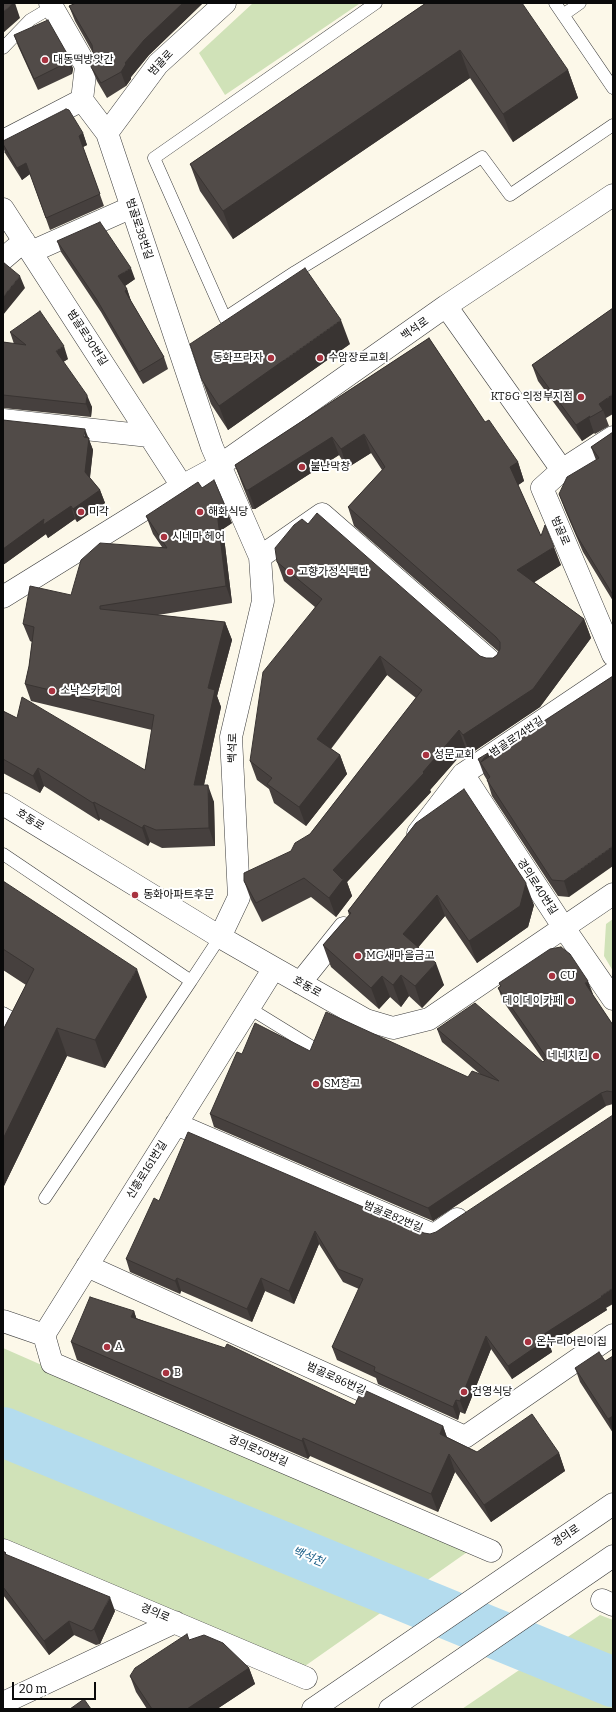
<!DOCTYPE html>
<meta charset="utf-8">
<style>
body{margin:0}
#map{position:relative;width:616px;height:1712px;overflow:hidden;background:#fcf8e9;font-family:Bitter,serif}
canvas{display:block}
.frame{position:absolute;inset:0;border:4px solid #0a0a0a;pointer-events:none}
.scale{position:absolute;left:12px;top:1682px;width:84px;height:18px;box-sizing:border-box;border:2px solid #0a0a0a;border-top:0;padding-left:5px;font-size:12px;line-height:14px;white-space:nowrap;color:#0a0a0a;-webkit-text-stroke:3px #fff;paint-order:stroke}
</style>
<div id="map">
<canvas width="616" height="1712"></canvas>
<div class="frame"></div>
<div class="scale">20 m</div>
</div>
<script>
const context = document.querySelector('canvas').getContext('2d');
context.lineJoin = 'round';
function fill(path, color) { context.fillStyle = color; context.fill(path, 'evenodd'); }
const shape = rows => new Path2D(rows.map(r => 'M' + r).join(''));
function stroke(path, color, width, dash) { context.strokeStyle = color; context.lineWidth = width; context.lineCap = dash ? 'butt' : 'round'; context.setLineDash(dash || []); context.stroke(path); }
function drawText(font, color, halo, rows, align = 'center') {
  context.font = font + ' Bitter,"Noto Sans KR",serif'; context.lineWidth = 4; context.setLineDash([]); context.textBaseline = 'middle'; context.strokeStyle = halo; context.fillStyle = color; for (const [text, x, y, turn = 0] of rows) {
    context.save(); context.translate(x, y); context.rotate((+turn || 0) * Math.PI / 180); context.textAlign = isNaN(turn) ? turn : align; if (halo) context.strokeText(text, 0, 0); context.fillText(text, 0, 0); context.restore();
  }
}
const green = shape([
 [253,3,358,3,359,4,225,95,199,53],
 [613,919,613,971,604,956,606,924],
 [3,1348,317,1486,473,1548,305,1666,201,1626,3,1541],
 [600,1615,613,1620,613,1709,462,1709]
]);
const river = shape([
 [3,1432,613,1682]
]);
const service = shape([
 [376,3,154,158,225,318,295,272,482,157,510,195,613,125],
 [555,3,613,88],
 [563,15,580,3],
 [3,48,30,20,52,7],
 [3,854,191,981,220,937],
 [249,1008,314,1048],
 [3,1013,10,1017,3,1030],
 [45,1198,191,981]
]);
const minor = shape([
 [50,3,86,66,82,100,107,133,212,447,260,557,263,601,231,737,239,897,220,937],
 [107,133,158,64,225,3],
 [3,141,82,100],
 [3,209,182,486],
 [31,252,132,207],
 [3,259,24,241],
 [446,306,562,470],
 [3,420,149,436],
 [613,437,562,470,542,488,613,655],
 [260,557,322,514,495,665],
 [3,597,182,486,219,466,446,306,613,195],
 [463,774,564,928,613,999],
 [3,804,220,937,274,968,366,1020,393,1028,429,1019,613,894],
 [418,833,463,774,613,673],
 [300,983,344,928],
 [176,1124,434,1235,457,1219],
 [87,1266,465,1437,613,1335],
 [3,1321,44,1335,274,968],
 [44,1335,52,1363,491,1551],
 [3,1550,306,1678],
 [602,1600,613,1605],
 [3,1703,175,1622]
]);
const tertiary = shape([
 [313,1709,613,1504],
 [390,1709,613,1556]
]);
const wall = shape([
 [72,3,203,3,149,55,131,77,131,79,126,86,107,98,97,81,91,67,93,53,75,21,69,6,73,5],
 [426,3,568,70,578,98,513,142,470,78,233,239,200,191,190,164],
 [14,35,69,57,73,69,72,74,38,90,18,46],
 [83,133,87,145,83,147,104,206,50,230,30,174,22,180,5,153,3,146,3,141],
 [57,241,135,279,125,286,127,289,131,301,164,357,168,369,143,384,101,312,61,252],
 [613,308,606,418,609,426,595,434,594,433,582,441,538,381,532,365],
 [10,332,68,359,63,362,92,407,91,417,3,408,3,342,14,344],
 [429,338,485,422,518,462,524,481,518,485,541,536,561,565,534,582,584,619,591,638,540,707,470,754,466,749,430,790,431,792,347,882,352,896,336,917,311,897,262,922,251,900,244,881,291,851,310,834,416,698,387,675,331,749,340,755,347,774,306,826,274,803,269,789,257,780,250,761,315,607,284,581,277,562,308,524,480,656,486,658,493,658,497,655,499,652,354,526,348,507,382,470,371,453,347,468,339,455,255,509,252,509,242,484,235,465],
 [350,344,228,430,211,404,202,380],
 [3,420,88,437,93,450,90,478,100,490,105,503,77,522,75,519,48,538,46,534,3,565],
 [613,432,613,601,583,552,565,510,559,494,596,460,591,447],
 [202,488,232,523,223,529,232,603,158,615,225,622,232,640,217,696,221,707,204,785,214,802,215,846,162,848,150,842,148,846,100,819,99,821,44,786,40,793,3,773,3,711,17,718,145,770,152,730,31,701,25,684,29,666,32,642,30,641,23,624,71,595,162,547,153,534,146,516],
 [613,676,569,897,558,896,492,796,487,780,484,775,478,759,490,757],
 [416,823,534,905,528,927,477,963,445,916,418,947,444,985,422,1008,409,996,401,1007,390,997,379,1009,331,967,323,945,349,915,348,911],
 [3,881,147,997,105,1068,67,1056,3,1188,3,1030,26,985,3,970],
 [499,983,593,994,592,994,613,1025,613,1104,606,1106,433,1221,214,1127,210,1114,242,1054,310,1051,468,1077,480,1074,442,1042,437,1029,543,1062,544,1061,503,1001,498,988,500,986],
 [159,1201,424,1233,606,1308,607,1310,550,1346,552,1352,512,1379,491,1349,465,1414,460,1412,458,1420,378,1384,376,1378,337,1360,332,1347,359,1289,343,1282,319,1244,294,1304,265,1291,252,1322,181,1291,180,1294,130,1272,126,1259],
 [134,1311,136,1318,355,1405,443,1426,447,1437,477,1452,559,1453,565,1471,491,1522,455,1472,438,1512,310,1456,308,1459,77,1360,71,1342],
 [613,1356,613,1433,580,1382,575,1368,605,1361],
 [3,1551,6,1553,6,1555,115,1611,100,1644,96,1645,74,1635,49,1655,3,1595],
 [189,1640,249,1668,255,1684,217,1709,147,1709,136,1692,130,1676]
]);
const shadedWall = shape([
 [13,3,15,3,20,18,3,33,3,12],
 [183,3,203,3,149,55,131,77,131,79,126,86,121,72,125,63,144,40],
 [460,50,470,78,233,239,223,211],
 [69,57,73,69,72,74,68,62],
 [568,70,578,98,513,142,503,114],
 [83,133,87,145,83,147,104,206,79,136],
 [26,163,30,174,22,180,17,168],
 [131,268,135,279,122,288,118,276],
 [20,276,25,288,3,315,3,297],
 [127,289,131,301,129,302,125,291],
 [341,320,350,344,228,430,219,406],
 [64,346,68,359,60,364,56,351],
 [613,394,613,414,606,418,603,410,599,404],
 [87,395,92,407,91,417,86,404],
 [590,416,589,418,594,433,582,441,576,425],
 [85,429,93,450,89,484,85,472],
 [364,434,371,453,347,468,341,449],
 [332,437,339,455,255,509,248,490],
 [518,462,524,481,517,486,510,467],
 [100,490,105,503,77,522,73,509],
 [71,506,75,519,48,538,46,534,3,565,3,549,44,519],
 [225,506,232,523,223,529,232,603,226,586,217,512],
 [554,547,561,565,524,589,517,570],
 [584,619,591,638,540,707,470,754,463,735],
 [225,622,232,640,217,696,221,707,200,803,194,785,208,688],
 [380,656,387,675,324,757,317,739],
 [459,730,466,749,430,790,431,792,347,882,352,896,336,917,329,898,333,870,423,772],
 [488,753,494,768,481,762],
 [340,755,347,774,306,826,299,807],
 [38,768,44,786,40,793,33,776],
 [208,785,214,802,215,846,209,828],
 [94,802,100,819,99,821,93,803],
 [144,825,150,842,148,846,142,828],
 [613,846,613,866,569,897,564,881],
 [526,883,534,905,528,927,477,963,469,941],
 [437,895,445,916,411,956,403,934],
 [436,963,444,985,422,1008,415,986],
 [137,969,147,997,105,1068,95,1040],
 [401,975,409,996,401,1007,393,985],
 [382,976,390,997,379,1009,371,988],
 [588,981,593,994,590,996,585,983],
 [57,1028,67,1056,3,1188,3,1139],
 [601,1093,606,1106,433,1221,428,1208],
 [315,1231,319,1244,294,1304,289,1291],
 [177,1278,181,1291,180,1294,175,1281],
 [261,1278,265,1291,252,1322,247,1309],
 [613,1288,613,1304,606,1308,607,1310,550,1346,552,1352,512,1379,508,1366,544,1334],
 [134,1311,140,1329,131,1317],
 [486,1336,491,1349,465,1414,460,1401],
 [456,1400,460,1412,458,1420,453,1407],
 [613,1416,613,1432,608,1419],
 [443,1426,449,1444,440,1434],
 [303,1438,310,1456,308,1459,302,1441],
 [559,1453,565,1471,491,1522,484,1505],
 [449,1454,455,1472,438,1512,431,1494],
 [110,1597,115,1611,100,1644,94,1629],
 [69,1621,74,1635,49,1655,44,1641],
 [249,1668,255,1684,217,1709,187,1709]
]);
const building = shape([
 [3,3,13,3,3,12,3,3],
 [76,3,183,3,144,40,125,63,126,64,121,72,101,83,91,67,93,53,92,45,69,6,76,3],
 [426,3,522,3,568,70,503,114,460,50,223,211,190,164,426,3],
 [48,20,69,57,68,62,34,79,14,35,48,20],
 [66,109,69,110,83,133,79,136,100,194,46,218,26,163,17,168,3,144,3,141,66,109],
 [100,222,131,268,118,276,127,289,125,291,164,357,139,372,97,300,57,241,100,222],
 [3,262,20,276,3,297,3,262],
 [305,268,341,320,219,406,202,380,190,344,305,268],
 [613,308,613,394,599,404,603,410,589,418,590,416,576,425,532,365,613,308],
 [40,311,64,346,56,351,87,395,86,404,3,395,3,342,26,345,10,332,40,311],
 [429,338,485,422,489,420,518,462,510,467,541,536,545,525,554,547,517,570,584,619,533,689,463,735,459,730,423,772,424,773,333,870,342,879,345,877,329,898,304,878,256,903,244,881,244,873,291,851,295,843,310,834,422,690,380,656,317,739,340,755,299,807,267,784,272,778,250,761,263,672,322,599,277,562,275,548,294,525,302,519,308,524,317,513,480,656,486,658,493,658,497,655,500,649,500,642,496,637,348,507,385,467,364,434,341,449,332,437,248,490,246,490,235,465,429,338],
 [3,420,85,429,84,437,89,438,85,472,100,490,73,509,71,506,43,525,44,519,3,549,3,420],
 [613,432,613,595,577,536,559,494,567,477,599,458,591,447,613,432],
 [214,480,225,506,217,512,226,586,100,606,100,609,225,622,208,688,215,690,194,785,208,785,209,828,156,830,144,825,142,828,94,802,93,803,38,768,33,776,3,759,3,711,17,718,22,697,145,770,154,715,25,684,29,666,34,627,23,624,30,586,71,595,81,560,100,543,167,548,146,516,198,482,202,488,214,480],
 [613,676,613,846,564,881,552,880,487,780,490,777,478,759,488,753,481,762,613,676],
 [464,789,526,883,520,906,469,941,437,895,403,934,436,963,415,986,401,975,393,985,382,976,371,988,323,945,351,913,348,911,416,823,464,789],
 [3,881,137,969,95,1040,57,1028,3,1139,3,1030,34,969,3,949,3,881],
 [561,947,570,954,588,981,585,983,613,1025,613,1092,607,1091,601,1093,428,1208,210,1114,237,1052,242,1054,255,1023,310,1051,326,1012,468,1077,472,1071,499,1081,437,1029,475,1003,543,1062,547,1058,498,988,501,986,499,983,550,949,561,947],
 [613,1115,613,1288,601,1296,602,1297,544,1334,547,1339,508,1366,486,1336,460,1401,456,1400,453,1407,374,1371,375,1367,332,1347,363,1279,338,1269,315,1231,289,1291,261,1278,247,1309,177,1278,175,1281,126,1259,154,1198,159,1201,188,1132,424,1233,430,1234,436,1232,613,1115],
 [90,1297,134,1311,131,1317,225,1348,227,1344,355,1405,362,1389,443,1426,440,1434,477,1452,532,1414,559,1453,484,1505,449,1454,431,1494,303,1438,302,1441,71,1342,90,1297],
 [599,1352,605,1361,613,1356,613,1416,608,1419,575,1368,599,1352],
 [3,1551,6,1553,5,1554,110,1597,94,1629,91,1631,69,1621,44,1641,3,1587,3,1551],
 [187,1634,189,1640,204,1635,223,1643,249,1668,187,1709,152,1709,130,1676,135,1668,187,1634],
 [84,1699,91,1709,70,1709,84,1699]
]);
const markers = [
 [45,60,4,"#a83340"],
 [271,358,4,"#a83340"],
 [320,358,4,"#a83340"],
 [581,397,4,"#a83340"],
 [302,467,4,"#a83340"],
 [81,512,4,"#a83340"],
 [200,512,4,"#a83340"],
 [164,537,4,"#a83340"],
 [290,572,4,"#a83340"],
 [52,691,4,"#a83340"],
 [426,755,4,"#a83340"],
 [135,895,4,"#a83340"],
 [358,956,4,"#a83340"],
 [552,976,4,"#a83340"],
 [571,1001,4,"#a83340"],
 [596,1056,4,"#a83340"],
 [316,1084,4,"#a83340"],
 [528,1342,4,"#a83340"],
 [107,1347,4,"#a83340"],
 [166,1373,4,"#a83340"],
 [464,1392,4,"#a83340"]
];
const poiNames = [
 ["대동떡방앗간",53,60],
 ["동화프라자",263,358,"right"],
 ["수암장로교회",328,358],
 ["KT&G 의정부지점",573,397,"right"],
 ["불난막창",310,467],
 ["미각",89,512],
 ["해화식당",208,512],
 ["시네마 헤어",172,537],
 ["고향가정식백반",298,572],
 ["소낙스카케어",60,691],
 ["성문교회",434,755],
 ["동화아파트후문",143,895],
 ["MG새마을금고",366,956],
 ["CU",560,976],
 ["데이데이카페",563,1001,"right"],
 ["네네치킨",588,1056,"right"],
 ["SM창고",324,1084],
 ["온누리어린이집",536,1342],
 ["A",115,1347],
 ["B",174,1373],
 ["건영식당",472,1392]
];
const streetNames = [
 ["범골로",161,63,-47],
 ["범골로38번길",139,229,72],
 ["백석로",415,329,-35],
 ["범골로30번길",87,338,57],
 ["범골로",560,531,67],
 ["범골로74번길",517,737,-34],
 ["백석로",233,748,-89],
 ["호동로",30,820,32],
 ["경의로40번길",537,887,57],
 ["호동로",307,987,29],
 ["신흥로161번길",147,1170,-58],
 ["범골로82번길",393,1217,23],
 ["범골로86번길",336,1379,24],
 ["경의로50번길",258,1451,23],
 ["경의로",566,1536,-34],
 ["경의로",155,1613,23]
];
const waterNames = [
 ["백석천",308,1557,22]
];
fill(green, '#d0e2b8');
stroke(river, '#b4dcee', 50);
stroke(service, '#3d3d3d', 13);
stroke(minor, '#3d3d3d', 23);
stroke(tertiary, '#3d3d3d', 23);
stroke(service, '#fff', 12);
stroke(minor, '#fff', 22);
stroke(tertiary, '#fff', 22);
fill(wall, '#46403e');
fill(shadedWall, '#393432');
fill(building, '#514b48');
stroke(building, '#393432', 1);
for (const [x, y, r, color] of markers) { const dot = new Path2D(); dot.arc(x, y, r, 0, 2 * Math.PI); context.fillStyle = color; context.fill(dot); stroke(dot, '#fff', 1.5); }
drawText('11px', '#0a0a0a', '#fff', poiNames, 'left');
drawText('11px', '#0a0a0a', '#fff', streetNames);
drawText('italic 12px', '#23648c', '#fff', waterNames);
</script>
